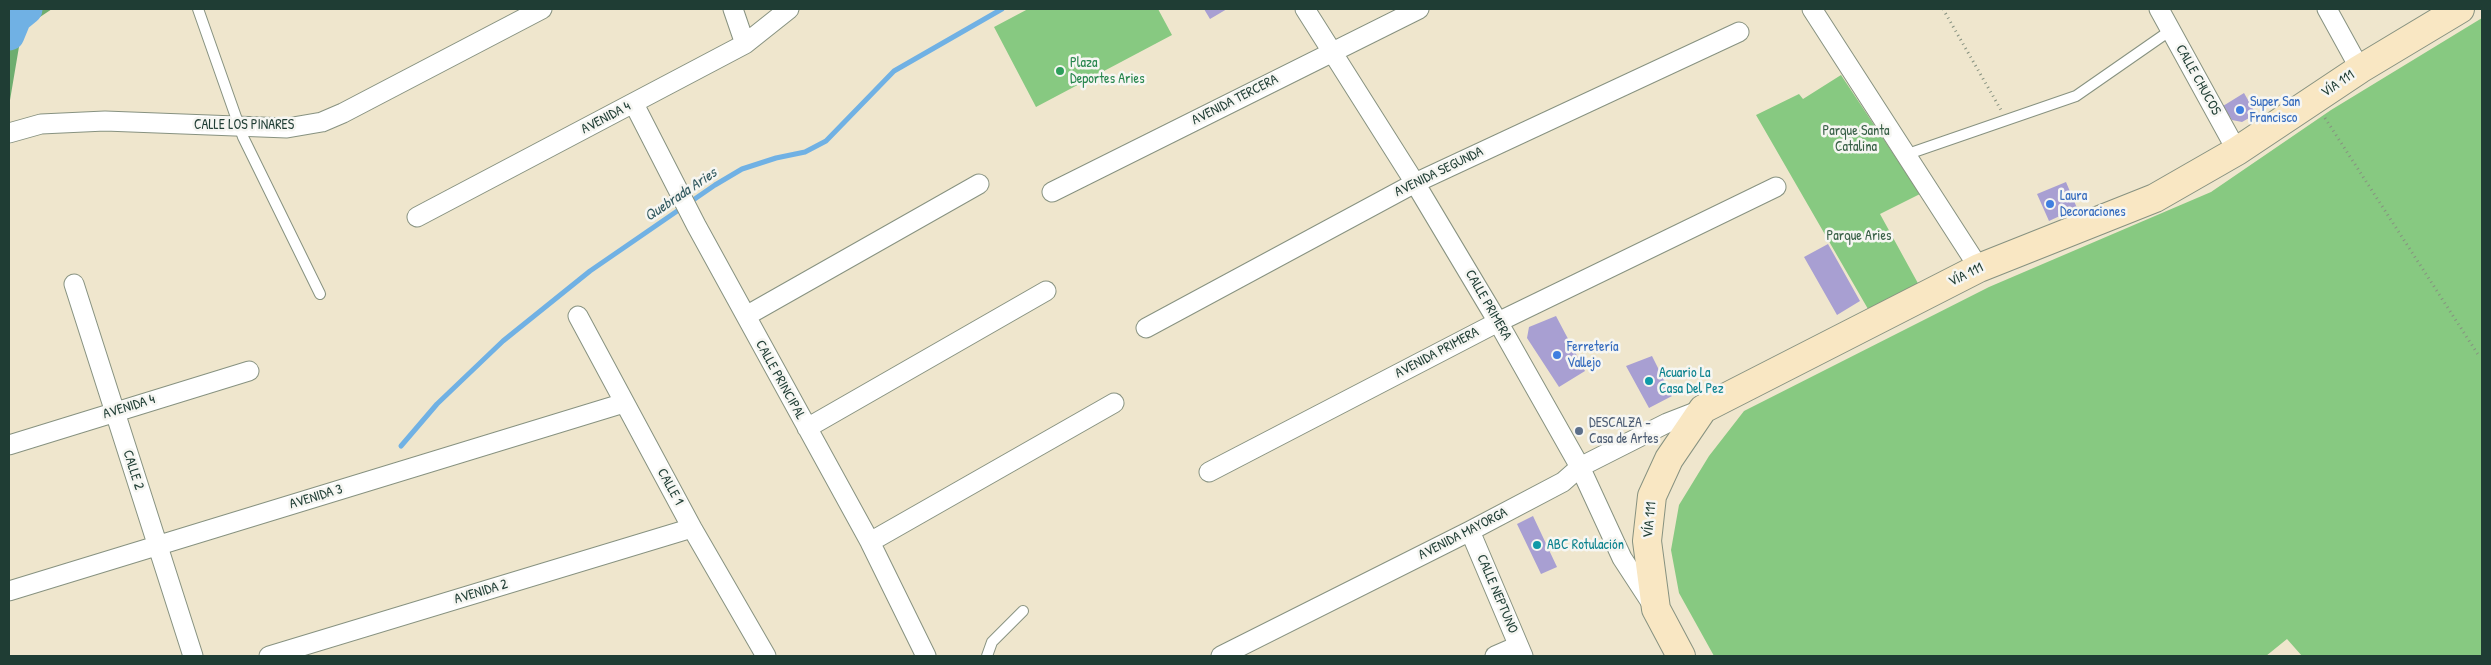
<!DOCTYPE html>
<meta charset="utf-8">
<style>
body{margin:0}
#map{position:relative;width:2491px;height:665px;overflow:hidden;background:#efe6cd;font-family:"Patrick Hand",sans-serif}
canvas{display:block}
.frame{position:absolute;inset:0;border:10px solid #1f3d34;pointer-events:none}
</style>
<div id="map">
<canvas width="2491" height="665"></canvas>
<div class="frame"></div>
</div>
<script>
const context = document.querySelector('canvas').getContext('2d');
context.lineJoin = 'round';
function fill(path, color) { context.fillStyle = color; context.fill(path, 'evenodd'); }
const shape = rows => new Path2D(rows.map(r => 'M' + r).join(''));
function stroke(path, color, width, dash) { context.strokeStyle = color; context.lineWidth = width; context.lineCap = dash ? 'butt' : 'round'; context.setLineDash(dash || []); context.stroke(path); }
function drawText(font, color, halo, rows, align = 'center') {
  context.font = font + ' "Patrick Hand",sans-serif'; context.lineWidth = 5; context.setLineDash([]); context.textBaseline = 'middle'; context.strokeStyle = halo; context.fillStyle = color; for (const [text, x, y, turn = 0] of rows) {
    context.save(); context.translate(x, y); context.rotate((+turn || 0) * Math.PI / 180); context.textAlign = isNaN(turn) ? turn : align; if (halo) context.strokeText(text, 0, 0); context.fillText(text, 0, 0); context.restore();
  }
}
const green = shape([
 [1028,9,1158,9,1172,35,1036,107,994,27],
 [2482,18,2482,656,2302,656,2287,639,2266,656,1714,656,1679,593,1671,550,1679,505,1709,456,1744,411,1989,287,2211,192,2331,110],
 [1841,75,1920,194,1880,214,1920,287,1868,309,1756,115,1799,94,1803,99]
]);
const forest = shape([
 [9,9,52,9,22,29,9,106]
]);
const stream = shape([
 [401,446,437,404,503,341,590,271,715,185,742,169,776,158,805,152,826,141,894,71,1002,9]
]);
const river = shape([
 [9,35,16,18,27,9]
]);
const building = shape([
 [1204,9,1227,9,1210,19],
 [2244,93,2256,114,2242,122,2232,120,2223,106],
 [2066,182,2077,208,2049,221,2037,194],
 [1828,244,1860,301,1837,315,1804,257],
 [1556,316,1585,371,1559,387,1527,338,1529,327],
 [1652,356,1672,396,1649,408,1626,366],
 [1533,516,1557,567,1541,574,1517,524]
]);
const path = shape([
 [1943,9,2001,110],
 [2325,118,2479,356]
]);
const service = shape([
 [198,9,243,137,320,294],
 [1905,155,2076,96,2171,30],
 [987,656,992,642,1023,611]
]);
const minor = shape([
 [733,9,745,44],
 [1305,9,1415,183,1498,322,1580,467,1622,558,1652,604],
 [1812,9,1979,268],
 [2159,9,2237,151],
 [2327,9,2360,69],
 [634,104,696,225,870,542,926,656],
 [9,133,41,124,105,121,287,128,322,122,343,113,542,9],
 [1052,192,1419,9],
 [417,217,745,44,789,9],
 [74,284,193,656],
 [578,316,692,528,766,656],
 [746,316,979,184],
 [1146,328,1415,183,1739,32],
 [807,428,1046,291],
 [9,445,249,371],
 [1209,472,1498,322,1776,187],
 [1470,531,1523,656],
 [870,542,1114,403],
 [9,591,624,403],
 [269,656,692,528],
 [1221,656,1470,531,1563,482,1580,467,1667,423,1703,409],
 [1495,656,1518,646]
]);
const secondary = shape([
 [1681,656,1656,609,1647,541,1652,496,1669,459,1703,409,1979,268,2155,198,2237,151,2360,69,2460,9]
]);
const markers = [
 [1060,71,5,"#2e9e5b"],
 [2240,110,5,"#3f7fe0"],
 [2050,204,5,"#3f7fe0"],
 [1557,355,5,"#3f7fe0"],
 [1649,381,5,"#0f9aa8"],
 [1579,431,5,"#5c6f8a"],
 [1537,545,5,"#0f9aa8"]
];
const leisureNames = [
 ["Plaza",1070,63],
 ["Deportes Aries",1070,79]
];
const streetNames = [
 ["CALLE CHUCOS",2198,80,61],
 ["VÍA 111",2338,84,-34],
 ["AVENIDA TERCERA",1235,100,-27],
 ["AVENIDA 4",606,118,-28],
 ["CALLE LOS PINARES",244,125],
 ["AVENIDA SEGUNDA",1439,172,-26],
 ["VÍA 111",1966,275,-26],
 ["CALLE PRIMERA",1488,305,60],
 ["AVENIDA PRIMERA",1437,353,-28],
 ["CALLE PRINCIPAL",780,380,61],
 ["AVENIDA 4",129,407,-17],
 ["CALLE 2",133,470,72],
 ["CALLE 1",670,487,61],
 ["AVENIDA 3",316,497,-17],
 ["VÍA 111",1650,520,-84],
 ["AVENIDA MAYORGA",1463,534,-27],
 ["AVENIDA 2",481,592,-17],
 ["CALLE NEPTUNO",1497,594,67]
];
const shopNames = [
 ["Super San",2250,102],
 ["Francisco",2250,118],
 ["Laura",2060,196],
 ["Decoraciones",2060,212],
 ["Ferretería",1567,347],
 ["Vallejo",1567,363]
];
const parkNames = [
 ["Parque Santa",1856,131],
 ["Catalina",1856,147],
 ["Parque Aries",1859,236]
];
const cultureNames = [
 ["Acuario La",1659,373],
 ["Casa Del Pez",1659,389],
 ["ABC Rotulación",1547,545]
];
const serviceNames = [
 ["DESCALZA -",1589,423],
 ["Casa de Artes",1589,439]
];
const waterNames = [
 ["Quebrada Aries",681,195,-34]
];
fill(green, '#87c981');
fill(forest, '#6dad6f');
stroke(stream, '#70b1e4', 5);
stroke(river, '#70b1e4', 31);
fill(building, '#a89fd2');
stroke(service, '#879280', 12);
stroke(minor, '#879280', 21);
stroke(secondary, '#879280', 30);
stroke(path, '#879280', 3, [1, 4]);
stroke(service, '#fff', 10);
stroke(minor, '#fff', 19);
stroke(secondary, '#f9e7c3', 28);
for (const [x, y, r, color] of markers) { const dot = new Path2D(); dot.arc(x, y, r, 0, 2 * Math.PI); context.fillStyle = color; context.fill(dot); stroke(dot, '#f6f6f2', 2); }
drawText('14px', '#27864d', '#f6f6f2', leisureNames, 'left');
drawText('14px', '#1f3d34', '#f6f6f2', streetNames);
drawText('14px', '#366cbe', '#f6f6f2', shopNames, 'left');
drawText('14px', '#396047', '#f6f6f2', parkNames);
drawText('14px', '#0d838f', '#f6f6f2', cultureNames, 'left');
drawText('14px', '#4e5e75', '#f6f6f2', serviceNames, 'left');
drawText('italic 15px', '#335a60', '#f6f6f2', waterNames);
</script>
